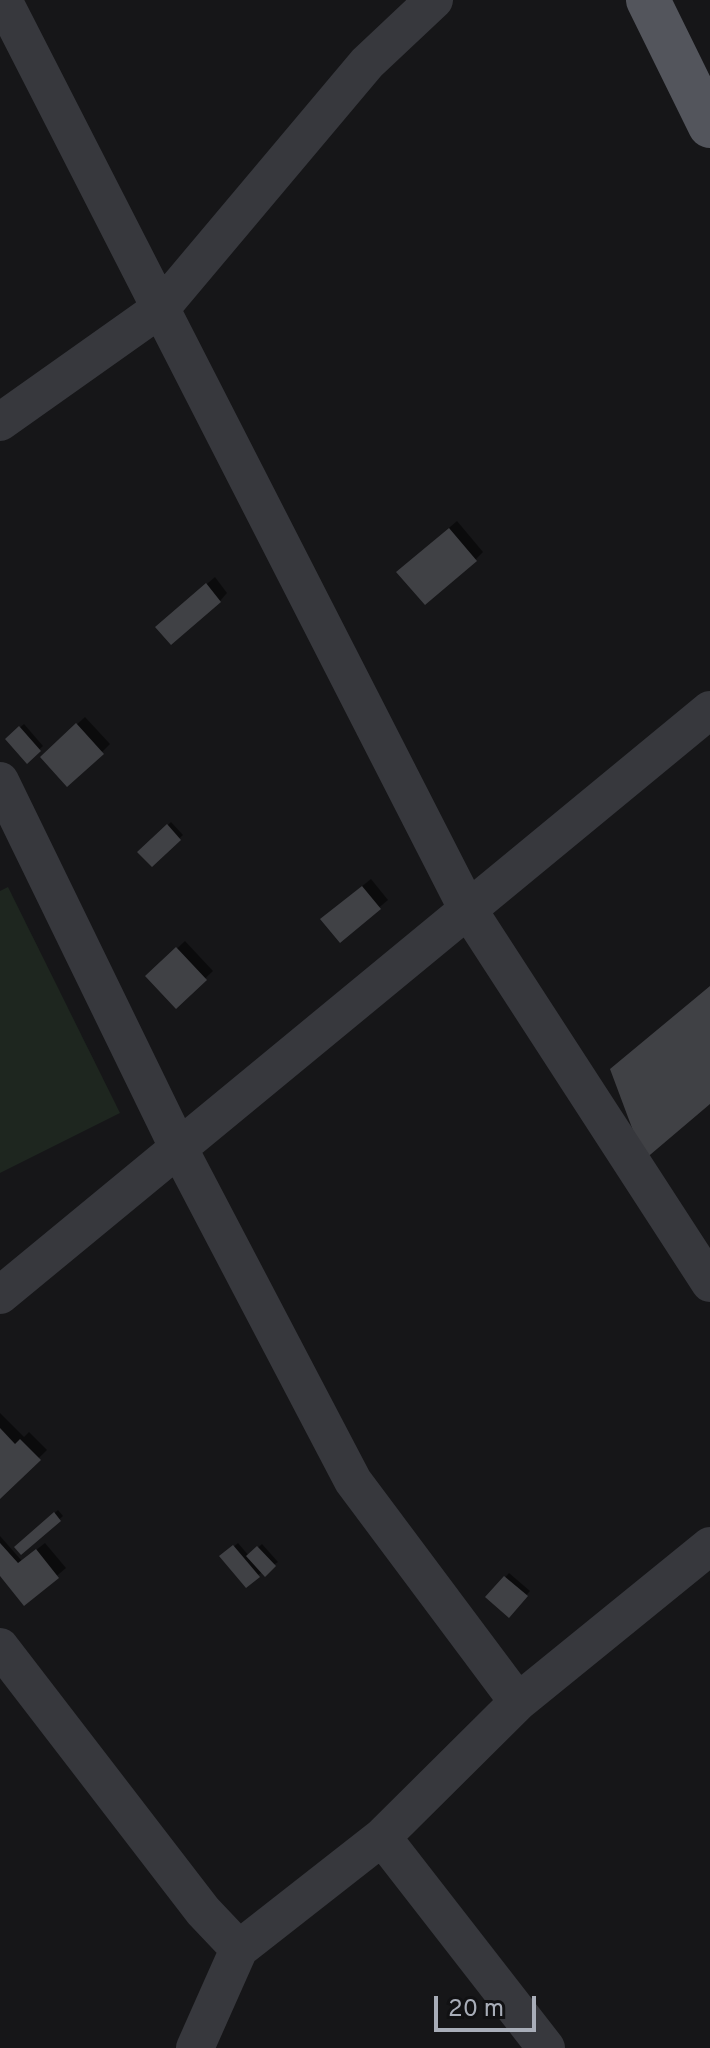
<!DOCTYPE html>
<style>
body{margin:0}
#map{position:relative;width:710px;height:2048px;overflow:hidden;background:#161618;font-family:Overpass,sans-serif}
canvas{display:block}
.scale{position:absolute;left:434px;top:1996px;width:102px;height:36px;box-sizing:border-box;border:4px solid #a8adb8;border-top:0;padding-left:10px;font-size:24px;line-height:28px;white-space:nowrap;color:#a8adb8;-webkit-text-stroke:6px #111113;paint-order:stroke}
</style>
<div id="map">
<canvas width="710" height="2048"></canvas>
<div class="scale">20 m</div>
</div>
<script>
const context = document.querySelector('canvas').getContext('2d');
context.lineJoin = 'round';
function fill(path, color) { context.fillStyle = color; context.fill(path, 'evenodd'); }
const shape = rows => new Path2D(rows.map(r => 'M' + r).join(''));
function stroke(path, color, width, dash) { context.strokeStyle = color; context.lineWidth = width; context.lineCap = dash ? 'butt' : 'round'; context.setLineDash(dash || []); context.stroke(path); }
const green = shape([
 [8,887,120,1113,0,1173,0,891]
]);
const shadow = shape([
 [457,521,483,552,475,560,407,564],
 [215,577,227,593,220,601,166,619],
 [85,717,110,744,102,752,50,749],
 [24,724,43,746,27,761,7,739],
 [171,822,183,835,152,864,140,852],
 [371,879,388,900,340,940,331,911],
 [185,941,213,971,176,1006,148,976],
 [0,1413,24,1437,29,1432,47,1450,0,1496],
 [58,1510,63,1516,22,1553,17,1547],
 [0,1536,22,1561,45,1543,66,1568,25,1603,0,1573],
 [238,1543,249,1556,262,1544,278,1562,258,1575,222,1557],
 [509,1573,530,1591,509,1615,488,1597]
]);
const building = shape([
 [449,528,477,561,425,605,396,572],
 [206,583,221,602,171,645,155,627],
 [76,723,104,754,67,787,40,757],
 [19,726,41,751,27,764,5,739],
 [167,824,181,840,152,867,137,852],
 [362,886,381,909,340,943,320,919],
 [176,947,207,980,176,1009,145,976],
 [710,986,710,1104,644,1160,610,1069],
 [0,1428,15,1444,20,1439,41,1460,0,1499],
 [54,1512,61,1521,21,1555,14,1547],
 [0,1543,18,1563,36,1549,59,1578,24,1606,0,1576],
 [233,1545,260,1577,246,1588,219,1556],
 [257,1546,276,1566,265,1577,246,1556],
 [504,1576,528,1596,509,1618,485,1597]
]);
const minor = shape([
 [3,0,467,908,710,1283],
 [0,422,161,308,367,63,434,0],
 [0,781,178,1147,353,1481,518,1702,382,1837,239,1949],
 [0,1295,710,710],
 [0,1647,203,1911,239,1949,195,2048],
 [518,1702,710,1546],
 [382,1837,546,2048]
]);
const primary = shape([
 [648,0,710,126]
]);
fill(green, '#1e261f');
fill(shadow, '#0007');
fill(building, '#404145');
stroke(minor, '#37383d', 38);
stroke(primary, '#53555c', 44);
</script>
